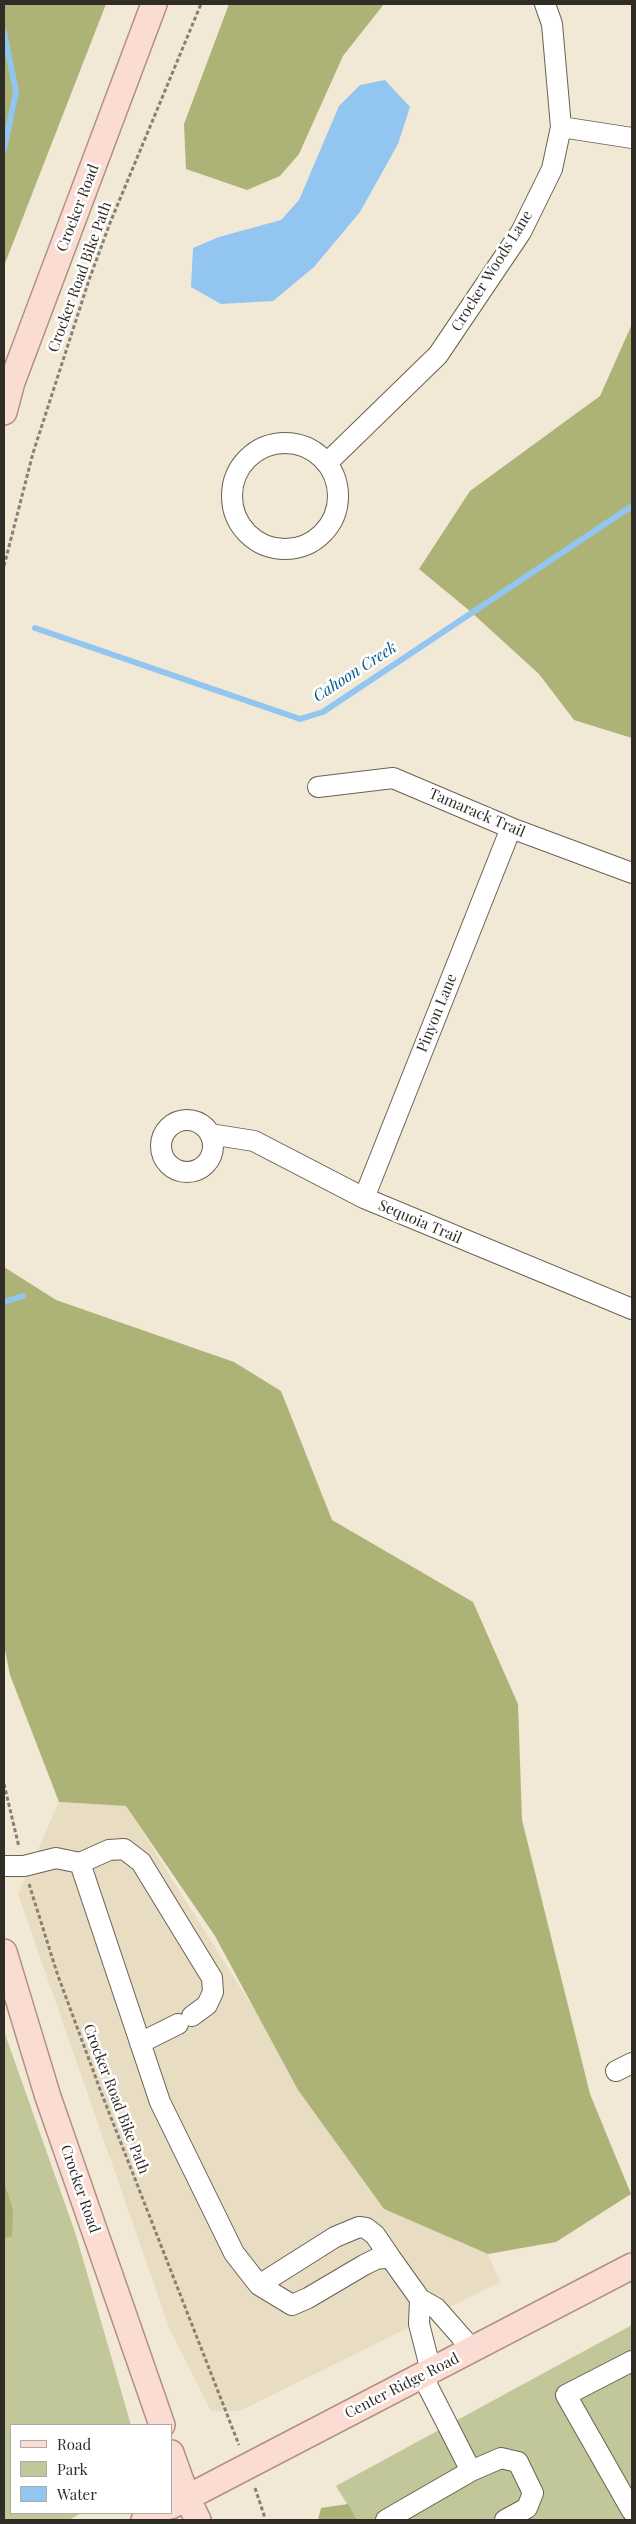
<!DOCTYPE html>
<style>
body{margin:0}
#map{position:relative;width:636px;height:2524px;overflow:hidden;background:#f2e8d6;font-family:"Playfair Display",serif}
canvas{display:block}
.frame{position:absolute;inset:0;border:5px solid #302d26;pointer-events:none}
.legend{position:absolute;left:10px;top:2424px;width:162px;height:90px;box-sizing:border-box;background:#fff;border:1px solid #acaba8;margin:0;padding:6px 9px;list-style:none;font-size:15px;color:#302d26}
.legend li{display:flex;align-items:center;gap:10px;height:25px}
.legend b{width:25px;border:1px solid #acaba8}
</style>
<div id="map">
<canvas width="636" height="2524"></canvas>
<div class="frame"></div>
<ul class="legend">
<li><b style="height:6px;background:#fbdcd3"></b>Road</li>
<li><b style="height:14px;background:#c2c799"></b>Park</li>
<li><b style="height:14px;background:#92c6f0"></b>Water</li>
</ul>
</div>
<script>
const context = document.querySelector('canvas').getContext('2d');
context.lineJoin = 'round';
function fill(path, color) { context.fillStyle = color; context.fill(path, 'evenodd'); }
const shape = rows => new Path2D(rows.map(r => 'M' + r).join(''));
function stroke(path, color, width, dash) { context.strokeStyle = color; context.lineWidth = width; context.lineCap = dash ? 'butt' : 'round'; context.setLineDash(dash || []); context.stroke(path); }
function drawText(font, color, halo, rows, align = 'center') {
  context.font = font + ' "Playfair Display",serif'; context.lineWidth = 5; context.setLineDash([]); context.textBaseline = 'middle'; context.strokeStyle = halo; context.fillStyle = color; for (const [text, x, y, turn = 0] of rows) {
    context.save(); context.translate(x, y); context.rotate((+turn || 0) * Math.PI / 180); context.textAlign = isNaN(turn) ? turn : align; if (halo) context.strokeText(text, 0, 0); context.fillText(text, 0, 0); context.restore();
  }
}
const built = shape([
 [59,1802,126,1806,257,2014,298,2090,384,2209,488,2254,500,2282,240,2411,211,2411,170,2330,18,1894]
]);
const green = shape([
 [4,2031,76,2235,131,2425,11,2425,11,2513,81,2513,69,2520,4,2520],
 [632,2325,632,2520,357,2520,336,2486]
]);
const forest = shape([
 [4,4,106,4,4,266],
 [229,4,384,4,343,56,299,154,280,176,247,190,186,169,184,124],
 [632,324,632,738,574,720,539,674,471,612,419,569,470,491,600,396],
 [4,1267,56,1300,234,1362,281,1391,332,1520,473,1602,518,1704,522,1820,590,2094,631,2194,556,2242,488,2254,384,2209,298,2090,215,1936,126,1806,59,1802,10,1675,4,1645],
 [4,2183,13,2209,12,2236,4,2239],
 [348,2504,357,2520,318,2520,321,2508]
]);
const water = shape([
 [385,80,410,107,398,144,360,212,314,267,273,301,221,304,191,287,193,248,219,237,281,220,299,200,339,106,360,85]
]);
const stream = shape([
 [4,32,16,92,4,149],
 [35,628,300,719,323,712,632,506],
 [4,1302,23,1296]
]);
const path = shape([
 [4,566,33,453,89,280,110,223,201,4],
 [4,1784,19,1847],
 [29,1884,57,1973,101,2092,239,2445],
 [255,2488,265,2518]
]);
const minor = shape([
 [561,127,632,138],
 '232 496a53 53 0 1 1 106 0a53 53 0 1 1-106 0Z',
 [327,463,438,355,521,232,552,169,561,127,552,24,545,4],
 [318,787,393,778,511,828,632,873],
 '161 1146a26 26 0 1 1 52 0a26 26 0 1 1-52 0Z',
 [210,1134,254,1141,364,1198,632,1309],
 [364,1198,511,828],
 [80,1863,109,1850,124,1849,141,1862,212,1978,213,1992,207,2005,192,2016],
 [4,1866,24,1866,56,1858,80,1863,160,2102,234,2253,259,2285,292,2305,308,2298,364,2265,376,2259,390,2257,420,2299],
 [140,2043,178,2024],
 [616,2071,632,2063],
 [259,2285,335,2237,359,2227,366,2228,375,2235,390,2257],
 [632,2361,566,2395,632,2511],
 [431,2371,419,2324,420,2299,436,2308,472,2349],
 [422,2375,471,2471],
 [386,2520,471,2471,501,2458,518,2462,533,2493,527,2508,505,2520]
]);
const major = shape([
 [4,412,12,382,154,4],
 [4,1952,48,2097,162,2425],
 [171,2453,187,2498,198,2520],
 [171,2506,632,2266],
 [144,2520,159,2513]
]);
const streetNames = [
 ["Crocker Road",78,208,-69],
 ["Crocker Woods Lane",492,271,-58],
 ["Crocker Road Bike Path",80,277,-70],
 ["Tamarack Trail",477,813,23],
 ["Pinyon Lane",437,1013,-68],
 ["Sequoia Trail",420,1222,23],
 ["Crocker Road Bike Path",116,2099,69],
 ["Crocker Road",80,2189,71],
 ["Center Ridge Road",402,2386,-27]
];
const waterNames = [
 ["Cahoon Creek",355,672,-33]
];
fill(built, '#e8dcc2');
fill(green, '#c2c799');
fill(forest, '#adb377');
fill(water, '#92c6f0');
stroke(stream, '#92c6f0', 6);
stroke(minor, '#6a6252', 22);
stroke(major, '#b28f83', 28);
stroke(path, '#878175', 3, [4, 2.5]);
stroke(minor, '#fff', 20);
stroke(major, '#fbdcd3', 25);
drawText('15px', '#302d26', '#fff', streetNames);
drawText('italic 16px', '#00598c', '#fff', waterNames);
</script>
